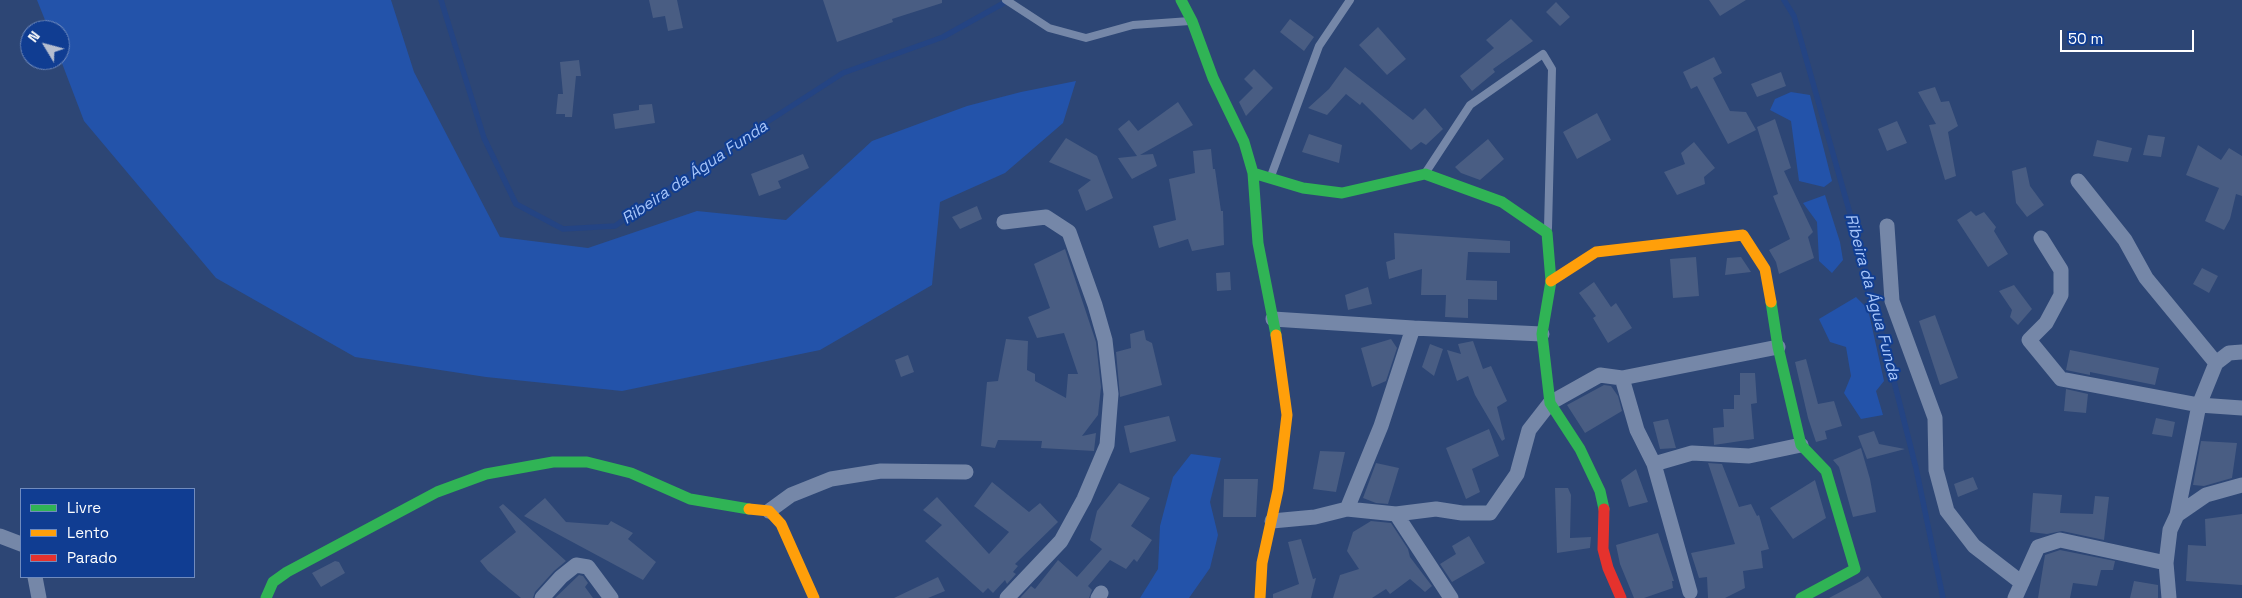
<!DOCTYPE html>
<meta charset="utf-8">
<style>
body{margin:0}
#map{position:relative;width:2242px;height:598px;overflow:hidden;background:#2d4675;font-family:"Space Grotesk",sans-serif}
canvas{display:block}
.legend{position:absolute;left:20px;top:488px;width:175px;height:90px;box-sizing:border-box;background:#103d92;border:1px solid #708bbe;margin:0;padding:6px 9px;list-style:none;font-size:15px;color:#fff}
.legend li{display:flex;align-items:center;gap:10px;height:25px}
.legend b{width:25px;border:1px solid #708bbe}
.north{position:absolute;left:20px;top:20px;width:50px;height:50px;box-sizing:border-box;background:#103d92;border:1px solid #708bbe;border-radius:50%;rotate:307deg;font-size:14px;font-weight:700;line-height:20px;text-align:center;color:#fff}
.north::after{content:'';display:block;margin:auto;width:18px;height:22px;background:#b6becf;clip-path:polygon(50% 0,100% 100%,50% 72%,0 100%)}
.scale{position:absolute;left:2060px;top:30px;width:134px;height:22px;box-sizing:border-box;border:2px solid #fff;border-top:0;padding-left:6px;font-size:15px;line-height:18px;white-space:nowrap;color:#fff;-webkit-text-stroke:4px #103d92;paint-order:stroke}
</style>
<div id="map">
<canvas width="2242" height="598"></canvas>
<ul class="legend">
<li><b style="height:6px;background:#30b455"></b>Livre</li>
<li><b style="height:6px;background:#ff9f0a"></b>Lento</li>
<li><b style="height:6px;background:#e5322d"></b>Parado</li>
</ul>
<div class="north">N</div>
<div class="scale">50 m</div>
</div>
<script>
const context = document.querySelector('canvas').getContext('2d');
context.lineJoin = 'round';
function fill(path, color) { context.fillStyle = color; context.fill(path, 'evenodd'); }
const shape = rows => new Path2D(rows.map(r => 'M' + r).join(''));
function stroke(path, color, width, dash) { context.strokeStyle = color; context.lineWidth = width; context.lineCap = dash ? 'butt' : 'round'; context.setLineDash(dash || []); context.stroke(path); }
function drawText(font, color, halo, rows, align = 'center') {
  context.font = font + ' "Space Grotesk",sans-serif'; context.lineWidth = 4; context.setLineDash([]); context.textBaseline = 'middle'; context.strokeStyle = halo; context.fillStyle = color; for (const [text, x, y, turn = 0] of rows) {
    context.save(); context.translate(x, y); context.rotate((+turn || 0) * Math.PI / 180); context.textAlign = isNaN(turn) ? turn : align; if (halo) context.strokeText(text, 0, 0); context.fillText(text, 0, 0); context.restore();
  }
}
const green = shape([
 [37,0,391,0,414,72,500,237,588,248,697,211,786,220,872,141,967,106,1021,92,1076,81,1063,123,1005,173,940,202,932,285,820,350,622,391,486,377,355,357,216,278,84,121,60,58,60,30,49,30],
 [1791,92,1810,95,1832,181,1824,187,1799,181,1791,121,1770,110,1775,99],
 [1825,195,1840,242,1843,260,1832,273,1819,261,1817,222,1803,203],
 [1856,297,1868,309,1884,381,1876,391,1883,415,1861,419,1844,393,1851,376,1846,347,1830,342,1819,319],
 [1191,454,1221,458,1210,502,1218,535,1210,568,1189,598,1140,598,1158,569,1160,526,1173,477]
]);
const stream = shape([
 [441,0,484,138,516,204,563,229,615,226,736,142,843,73,943,37,1009,0],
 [1784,0,1794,16,1864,263,1916,468,1943,598]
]);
const building = shape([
 [649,0,677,0,683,28,668,31,665,16,653,18],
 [823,0,942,0,942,3,892,19,893,22,837,42],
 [1709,0,1746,0,1720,16],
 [1556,2,1570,17,1560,26,1546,12],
 [1290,19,1314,37,1304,51,1280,32],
 [1511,19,1533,41,1493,69,1495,72,1472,91,1460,76,1494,48,1486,40],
 [1378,27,1406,59,1387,75,1359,45],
 [1714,57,1722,73,1713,78,1730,111,1746,112,1756,130,1728,144,1697,86,1691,89,1683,72],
 [579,60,581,76,576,76,572,117,565,117,565,114,556,114,558,94,563,94,560,62],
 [1345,67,1413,120,1425,108,1443,129,1426,145,1421,142,1411,150,1362,102,1360,105,1346,94,1327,115,1308,108,1329,89],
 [1254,69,1273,88,1246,116,1239,102,1253,88,1244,79],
 [1781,72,1786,86,1757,97,1751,84],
 [1935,87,1941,102,1949,101,1958,126,1948,132,1956,176,1945,180,1929,125,1936,124,1918,92],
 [1178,102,1193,125,1140,155,1153,154,1157,166,1132,179,1118,158,1137,156,1118,129,1129,120,1138,131],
 [652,104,655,123,615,129,613,114,639,110,639,105],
 [1597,113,1611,140,1577,159,1563,132],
 [1775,119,1791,168,1784,171,1813,232,1808,237,1814,258,1779,274,1776,262,1769,250,1790,239,1773,196,1778,194,1757,127],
 [1897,121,1907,143,1887,151,1878,129],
 [1309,134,1342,145,1339,163,1302,152],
 [2148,135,2165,137,2161,157,2143,155],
 [1066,138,1097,156,1113,198,1086,211,1078,190,1091,180,1049,162],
 [1488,139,1504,159,1480,180,1461,173,1455,167],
 [2097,140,2132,148,2128,162,2093,156],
 [1694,142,1715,168,1704,177,1705,184,1677,195,1664,172,1685,164,1681,153],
 [2198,145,2221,160,2229,148,2242,156,2242,196,2236,194,2230,219,2224,230,2205,221,2219,188,2186,175],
 [1211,149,1213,169,1215,169,1221,211,1223,211,1224,245,1192,251,1188,239,1159,248,1153,226,1176,220,1169,179,1195,173,1193,151],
 [803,154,809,168,778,181,781,188,759,196,751,174],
 [2026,167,2030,186,2044,205,2027,217,2016,203,2012,171],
 [977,206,982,219,960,229,952,217],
 [1971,211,1976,216,1984,212,1996,227,1994,231,2008,254,1988,267,1957,220],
 [1394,233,1510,241,1510,253,1468,252,1466,280,1497,281,1497,300,1468,299,1468,318,1445,317,1446,295,1421,295,1422,269,1389,279,1386,262,1395,259],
 [1065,249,1096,342,1101,387,1098,415,1082,436,1096,433,1094,451,1041,448,1042,441,998,440,995,448,981,446,987,382,998,381,1006,339,1028,341,1027,370,1035,374,1035,381,1066,398,1068,374,1078,374,1064,333,1037,338,1028,317,1050,308,1034,264],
 [1696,257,1699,296,1673,298,1670,259],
 [1741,257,1751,272,1725,275,1727,258],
 [2202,268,2218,276,2209,293,2193,284],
 [1230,272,1231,290,1217,291,1216,273],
 [1594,282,1611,307,1616,303,1632,328,1608,343,1593,318,1596,316,1579,293],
 [2014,285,2032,309,2018,325,2010,317,2012,310,1999,291],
 [1368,287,1372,304,1348,310,1345,295],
 [1935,315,1958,378,1940,385,1919,321],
 [1144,330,1146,340,1152,343,1162,385,1120,397,1116,352,1131,348,1130,334],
 [1391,339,1397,348,1386,381,1372,387,1361,348],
 [1473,341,1483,369,1491,366,1507,401,1497,407,1505,439,1502,441,1475,395,1468,376,1457,381,1447,350,1461,354,1458,344],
 [1430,344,1443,349,1434,376,1422,367],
 [2070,350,2159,368,2155,385,2090,372,2090,375,2066,370],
 [908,355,914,372,901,377,895,360],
 [1806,359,1818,404,1834,401,1842,426,1825,431,1827,439,1816,442,1808,418,1795,362],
 [1740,373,1755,373,1757,403,1751,404,1754,439,1714,445,1713,428,1724,427,1723,409,1734,409,1734,395,1740,395],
 [1604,385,1611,386,1618,396,1622,411,1585,433,1567,405],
 [2066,389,2088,394,2086,413,2064,411],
 [1169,416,1176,441,1130,453,1124,426],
 [2156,418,2175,422,2172,437,2152,434],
 [1668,419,1676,448,1660,449,1653,422],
 [1489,429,1499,456,1472,469,1480,492,1466,499,1446,448],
 [1874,431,1879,444,1905,449,1867,459,1858,436],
 [2201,441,2237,443,2232,478,2204,486,2193,485],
 [1861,448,1870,479,1876,512,1853,517,1839,467,1833,460],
 [1320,451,1345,452,1336,492,1313,489],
 [1376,463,1399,468,1388,504,1376,503,1363,498],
 [1708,463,1722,464,1739,507,1751,504,1757,516,1759,515,1769,549,1761,551,1763,568,1743,571,1745,588,1725,598,1708,598,1707,577,1699,578,1691,553,1735,544],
 [1636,469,1648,502,1629,507,1621,480],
 [1973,477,1978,489,1958,497,1954,484],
 [1224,479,1258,479,1256,517,1223,517],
 [1815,480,1826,518,1793,539,1770,508],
 [992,482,1029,512,1040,503,1058,522,1015,564,1018,566,1013,572,1016,574,1007,584,1005,580,993,593,988,588,983,593,925,541,942,525,923,510,937,497,989,554,1009,532,974,506],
 [1119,483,1150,498,1131,526,1152,540,1137,562,1134,559,1126,569,1110,560,1088,586,1092,590,1089,598,1020,598,1031,586,1035,589,1058,560,1077,577,1102,549,1090,540,1097,511],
 [1555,488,1568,488,1571,495,1570,538,1591,537,1590,548,1557,553],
 [2033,493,2062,495,2060,513,2093,514,2095,496,2109,497,2104,540,2062,531,2047,534,2030,532],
 [545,498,566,522,608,525,611,521,633,533,628,539,656,562,643,580,524,516],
 [503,504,566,561,554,571,535,592,533,598,521,598,488,571,480,561,516,532,499,507],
 [2242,514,2242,585,2186,581,2188,545,2206,546,2205,519],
 [1371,521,1391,523,1408,549,1410,557,1432,586,1425,592,1410,579,1390,594,1386,589,1372,598,1333,598,1340,575,1359,569,1347,551,1353,532],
 [1658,533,1674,581,1672,581,1673,588,1644,598,1634,598,1620,564,1616,545],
 [1469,536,1485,563,1452,582,1440,564,1456,554,1452,546],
 [1301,539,1313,579,1316,578,1311,598,1273,598,1273,594,1299,584,1288,542],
 [2060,550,2115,561,2113,570,2101,570,2097,586,2073,583,2070,598,2038,598,2045,555],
 [335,561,339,562,345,573,321,587,312,573],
 [579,575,583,576,588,583,585,587,593,598,555,598],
 [1868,576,1882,598,1829,598,1861,581],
 [938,577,945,591,928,598,894,598],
 [2134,581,2158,585,2158,598,2130,598]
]);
const lane = shape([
 [1006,0,1049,28,1086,38,1133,25,1190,21],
 [1426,172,1470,105,1543,54,1552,69,1548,228],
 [1271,176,1319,46,1350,0]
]);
const street = shape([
 [2078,181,2125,240,2146,278,2216,363],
 [1004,222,1046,217,1069,232,1095,305,1105,340,1111,394,1107,445,1084,499,1061,541,1007,598],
 [1887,226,1892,301,1935,418,1936,470,1947,511,1974,546,2022,583],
 [2041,238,2061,270,2061,295,2046,323,2029,340,2061,379,2199,405,2177,515],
 [1413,328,1542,334],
 [2242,352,2229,353,2216,363,2199,405,2242,408],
 [1622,378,1778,347],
 [1347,509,1396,514,1436,509,1462,513,1490,513,1517,474,1529,430,1550,403,1600,375,1622,378,1637,430,1654,464],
 [769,511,791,495,831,479,881,471,966,472],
 [1396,514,1451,598],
 [1272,521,1315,517,1347,509,1381,426,1413,328,1273,319],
 [0,536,21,544],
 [35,577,39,598],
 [1690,592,1654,464,1692,453,1749,456,1801,445],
 [542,598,561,577,576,565,588,567,611,598],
 [1098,598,1101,593],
 [2015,598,2038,547,2060,540,2166,563],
 [2169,598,2166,563,2170,530,2177,515,2206,495,2242,485]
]);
const fast = shape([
 [1181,0,1192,21,1213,78,1244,142,1253,173,1258,243,1276,335],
 [1253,173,1303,188,1342,193,1425,174,1502,202,1547,233,1551,281,1542,334,1550,403,1580,449,1600,491,1604,509],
 [1771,302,1778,347,1801,445,1826,471,1855,569,1801,598],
 [266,598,273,582,287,572,437,492,486,474,553,462,587,462,631,473,690,499,749,509]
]);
const slow = shape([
 [1551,281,1596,252,1743,235,1765,269,1771,302],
 [749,509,769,511,781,524,814,598],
 [1260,598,1262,563,1278,490,1287,415,1276,335]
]);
const jam = shape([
 [1604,509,1603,549,1608,568,1621,598]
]);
const waterNames = [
 ["Ribeira da Água Funda",695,173,-34],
 ["Ribeira da Água Funda",1872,297,75]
];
fill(green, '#2353aa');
stroke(stream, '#244483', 5.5);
fill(building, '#495d83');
stroke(lane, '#7587a8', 8);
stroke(street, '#7587a8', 15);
stroke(fast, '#30b455', 11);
stroke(slow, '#ff9f0a', 11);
stroke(jam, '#e5322d', 11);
drawText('italic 16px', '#a8c6fa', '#103d92', waterNames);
</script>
